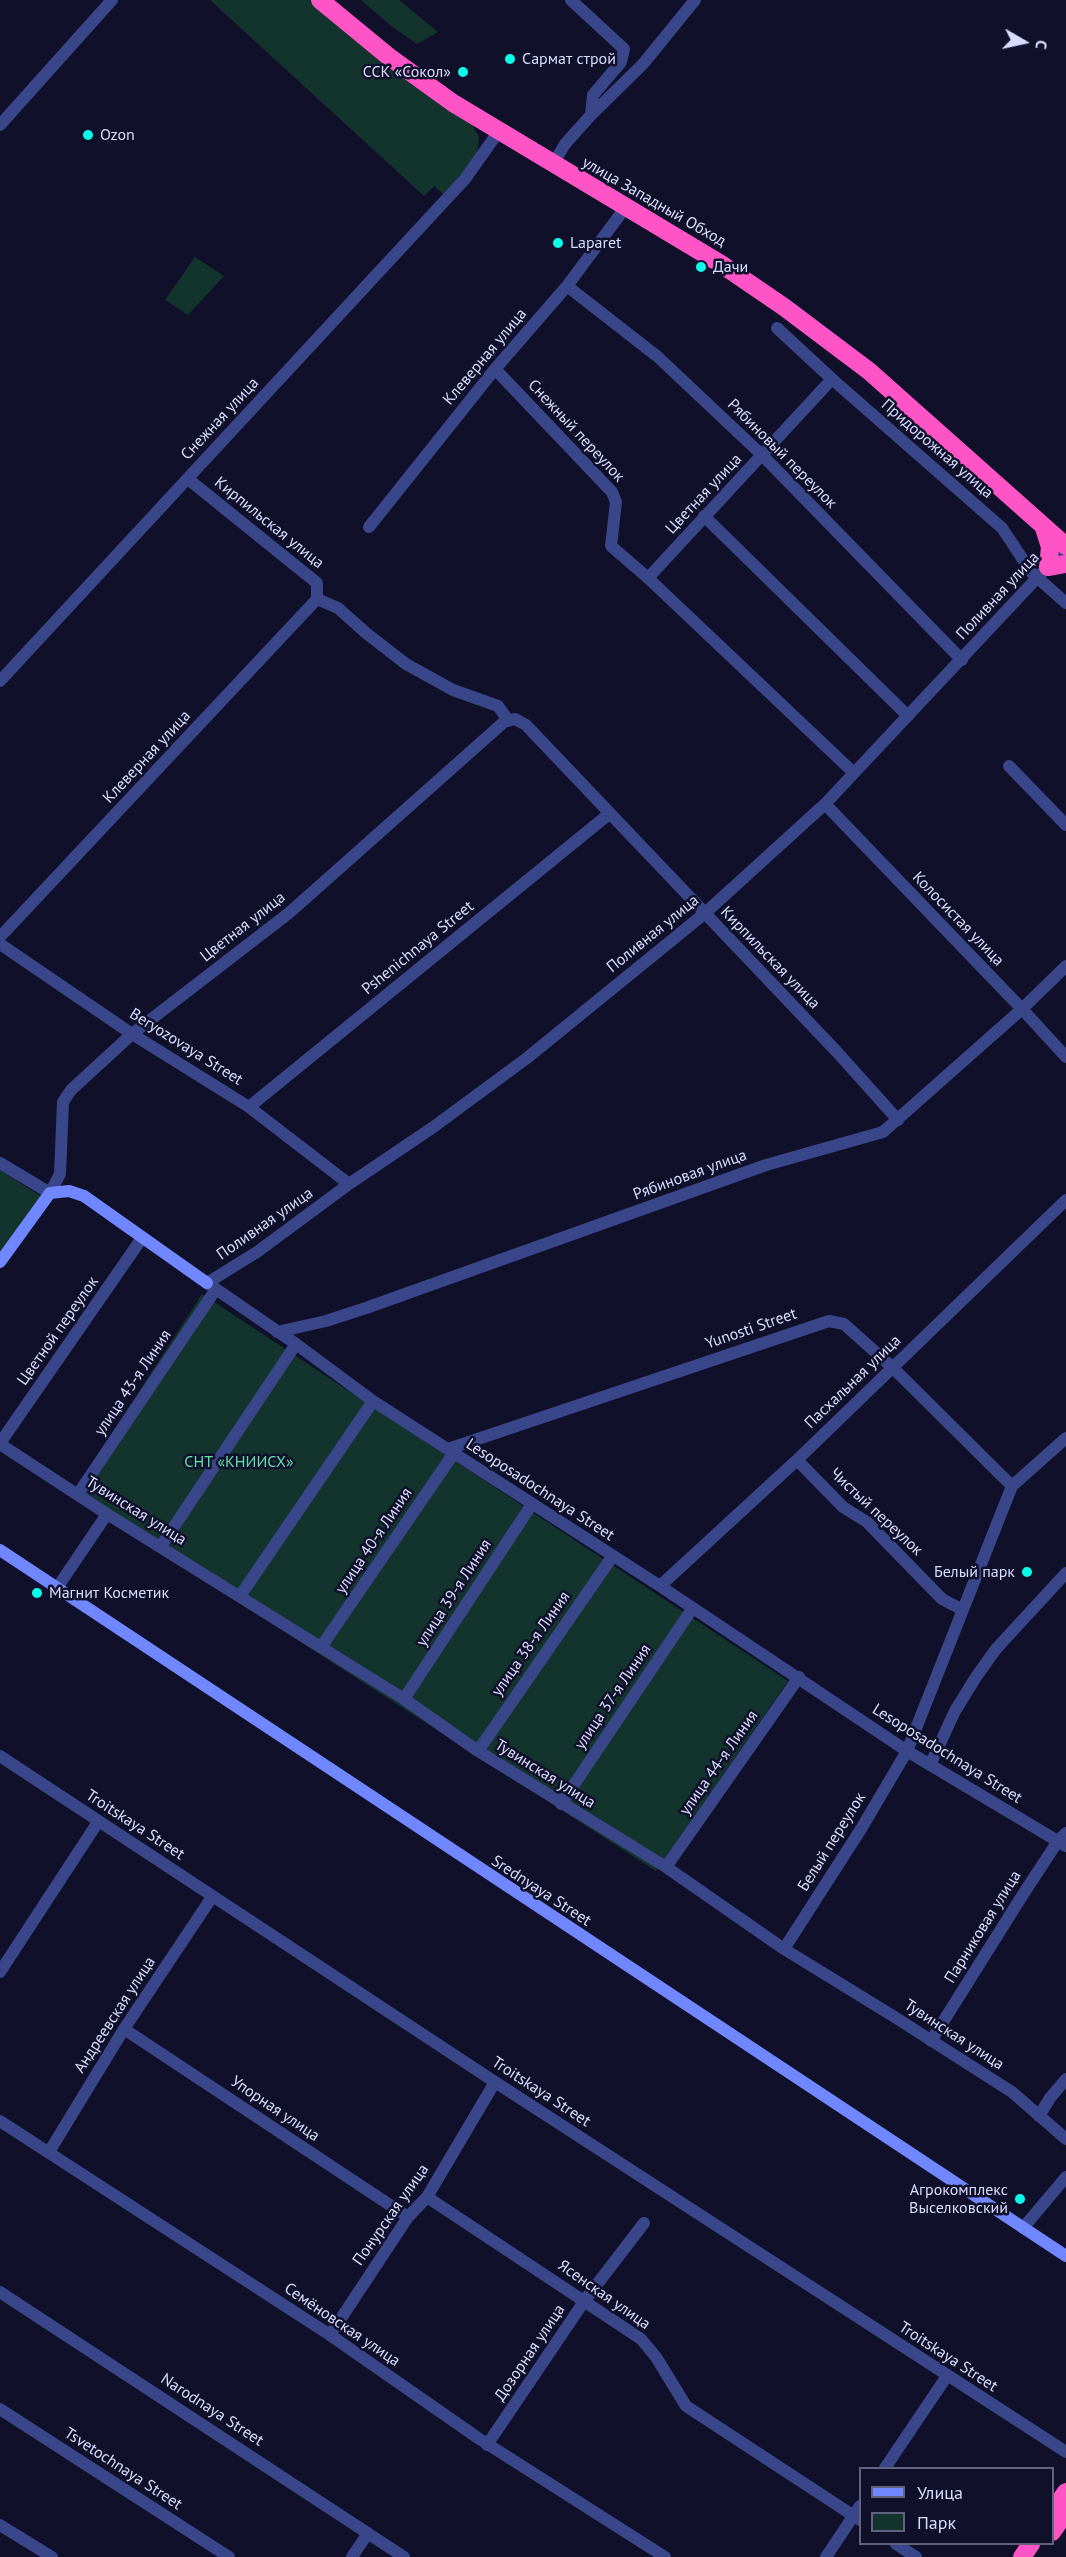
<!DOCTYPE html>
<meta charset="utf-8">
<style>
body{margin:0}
#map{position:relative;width:1066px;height:2557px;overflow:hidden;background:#10102a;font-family:"PT Sans",sans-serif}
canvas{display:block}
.legend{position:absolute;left:859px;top:2467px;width:195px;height:78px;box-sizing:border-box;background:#10102a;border:2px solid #60627f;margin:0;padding:8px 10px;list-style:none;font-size:18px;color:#d9dcff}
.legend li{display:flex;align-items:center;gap:12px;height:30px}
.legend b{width:30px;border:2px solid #60627f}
.north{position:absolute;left:994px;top:12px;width:60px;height:60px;-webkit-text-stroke:4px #10102a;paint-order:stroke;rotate:99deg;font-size:16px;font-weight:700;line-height:24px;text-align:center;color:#d9dcff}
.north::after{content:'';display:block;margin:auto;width:21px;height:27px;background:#d9dcff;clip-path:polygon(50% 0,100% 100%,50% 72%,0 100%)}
</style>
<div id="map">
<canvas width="1066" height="2557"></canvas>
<ul class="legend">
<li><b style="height:8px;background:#7087ff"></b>Улица</li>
<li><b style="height:16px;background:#13342d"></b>Парк</li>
</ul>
<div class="north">С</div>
</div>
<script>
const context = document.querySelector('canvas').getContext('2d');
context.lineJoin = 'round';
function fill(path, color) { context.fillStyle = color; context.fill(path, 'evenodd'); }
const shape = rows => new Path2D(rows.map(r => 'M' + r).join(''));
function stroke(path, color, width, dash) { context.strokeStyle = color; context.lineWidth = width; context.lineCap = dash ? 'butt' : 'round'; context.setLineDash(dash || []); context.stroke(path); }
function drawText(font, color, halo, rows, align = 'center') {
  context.font = font + ' "PT Sans",sans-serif'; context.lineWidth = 5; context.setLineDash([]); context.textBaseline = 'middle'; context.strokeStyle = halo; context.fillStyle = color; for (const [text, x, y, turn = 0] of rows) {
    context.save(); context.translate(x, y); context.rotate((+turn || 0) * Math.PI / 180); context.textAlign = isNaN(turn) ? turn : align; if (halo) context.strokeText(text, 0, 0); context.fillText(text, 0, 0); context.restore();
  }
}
const green = shape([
 [210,0,315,0,471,123,479,137,477,156,444,195,434,186,424,196],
 [361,0,399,0,438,32,417,44,391,26],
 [195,257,224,276,188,315,165,300],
 [0,1170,47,1200,0,1268],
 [202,1294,788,1681,656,1871,72,1495]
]);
const street = shape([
 [571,0,624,49,621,62,593,95,591,115],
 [0,125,112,0],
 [553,164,565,144,591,115,643,64,695,0],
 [567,286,658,357,763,456,962,660],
 [777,328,832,379,1002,528,1032,573,1066,603],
 [495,369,612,492,616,502,611,546,648,578,854,773],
 [188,479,317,583,317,599],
 [704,516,908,716],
 [369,527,495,369,567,286,625,208],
 [1066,547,825,804,704,914,527,1058,432,1128,349,1184,257,1252,207,1283,296,1344,373,1401,660,1586,907,1751,1066,1846],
 [648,578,832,379],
 [317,599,338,608,366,633,406,664,453,690,498,706,508,720],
 [0,681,465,179,499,131],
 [1009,766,1066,825],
 [825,804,1022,1009,1066,1057],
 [0,937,317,599],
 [0,944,132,1034,249,1107,349,1184],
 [249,1107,609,814],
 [0,1163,50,1193,60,1174,63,1102,71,1090,132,1034,289,913,504,722,515,719,526,725,837,1052,898,1120],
 [277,1332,326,1321,366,1308,766,1165,883,1132,1022,1009,1066,966],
 [0,1443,142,1238],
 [0,1444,107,1514,404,1699,478,1751,666,1867,784,1949,893,2016,1012,2092,1066,2139],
 [448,1449,829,1321,844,1324,892,1367,1012,1486],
 [797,1460,843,1507,867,1522,942,1599,961,1609],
 [78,1494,216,1289],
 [161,1546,296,1344],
 [660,1586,797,1460,1066,1200],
 [57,1588,107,1514],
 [240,1596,373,1401],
 [321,1647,454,1453],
 [404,1699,532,1504],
 [478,1751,612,1557],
 [0,1756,495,2082,1066,2452],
 [930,1765,955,1711,976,1677,996,1649,1066,1573],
 [561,1804,692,1609],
 [666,1867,799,1677],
 [784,1949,861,1829,907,1751,1012,1486,1066,1438],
 [0,1972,98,1822],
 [124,2029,408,2217],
 [931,2041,1022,1896,1058,1841,1066,1833],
 [1039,2116,1050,2098,1066,2079],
 [0,2121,330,2335,478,2438,665,2557],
 [49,2152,124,2029,212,1897],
 [427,2197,641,2339,656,2357,686,2406,860,2520],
 [1023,2228,1066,2177],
 [0,2292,404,2557],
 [330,2335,408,2217,427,2197,495,2082],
 [0,2409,229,2557],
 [487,2445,585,2300,644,2223],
 [885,2468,947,2376],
 [0,2525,52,2557],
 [896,2544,916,2557],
 [352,2557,368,2533],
 [826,2557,860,2506]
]);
const secondary = shape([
 [0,1262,50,1193,69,1191,84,1196,207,1283],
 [0,1550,1066,2256]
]);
const highway = shape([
 [320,0,388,56,453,103,721,264,784,307,869,371,1066,546],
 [1044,528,1050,547,1048,567,1066,564],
 [1052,2512,1066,2492],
 [1052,2532,1066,2512],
 [1022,2557,1031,2544]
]);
const markers = [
 [510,59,6,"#05ffe9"],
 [463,72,6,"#05ffe9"],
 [88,135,6,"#05ffe9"],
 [558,243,6,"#05ffe9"],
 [701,267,6,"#05ffe9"],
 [1027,1572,6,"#05ffe9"],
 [37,1593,6,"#05ffe9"],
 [1020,2199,6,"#05ffe9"]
];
const poiNames = [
 ["Сармат строй",522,59],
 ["ССК «Сокол»",451,72,"right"],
 ["Ozon",100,135],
 ["Laparet",570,243],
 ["Дачи",713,267],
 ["Белый парк",1015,1572,"right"],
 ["Магнит Косметик",49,1593],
 ["Агрокомплекс",1008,2190,"right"],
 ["Выселковский",1008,2208,"right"]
];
const streetNames = [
 ["улица Западный Обход",654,202,30],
 ["Клеверная улица",485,357,-50],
 ["Снежная улица",220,419,-47],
 ["Снежный переулок",576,431,47],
 ["Придорожная улица",937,449,41],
 ["Рябиновый переулок",782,454,45],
 ["Цветная улица",704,494,-47],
 ["Кирпильская улица",269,523,39],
 ["Поливная улица",998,596,-47],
 ["Клеверная улица",147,757,-47],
 ["Колосистая улица",958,919,46],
 ["Цветная улица",243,927,-38],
 ["Поливная улица",653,934,-39],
 ["Pshenichnaya Street",418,948,-39],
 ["Кирпильская улица",770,958,46],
 ["Beryozovaya Street",186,1047,32],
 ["Рябиновая улица",690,1175,-20],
 ["Поливная улица",265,1224,-35],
 ["Yunosti Street",751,1329,-19],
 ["Цветной переулок",58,1331,-55],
 ["Пасхальная улица",853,1382,-44],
 ["улица 43-я Линия",133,1383,-56],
 ["Lesoposadochnaya Street",540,1490,33],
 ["Тувинская улица",136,1511,32],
 ["Чистый переулок",876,1512,43],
 ["улица 40-я Линия",374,1541,-56],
 ["улица 39-я Линия",454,1593,-57],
 ["улица 38-я Линия",531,1644,-55],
 ["улица 37-я Линия",613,1697,-56],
 ["Lesoposadochnaya Street",947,1754,32],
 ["улица 44-я Линия",719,1763,-55],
 ["Тувинская улица",545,1774,32],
 ["Troitskaya Street",135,1825,33],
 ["Белый переулок",832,1842,-58],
 ["Srednyaya Street",541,1891,33],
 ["Парниковая улица",983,1927,-58],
 ["Андреевская улица",115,2015,-57],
 ["Тувинская улица",954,2035,33],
 ["Troitskaya Street",541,2092,33],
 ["Упорная улица",275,2109,34],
 ["Понурская улица",391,2215,-55],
 ["Ясенская улица",604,2295,35],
 ["Семёновская улица",342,2325,34],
 ["Дозорная улица",530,2353,-56],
 ["Troitskaya Street",948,2357,33],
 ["Narodnaya Street",212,2410,33],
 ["Tsvetochnaya Street",123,2469,33]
];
const parkNames = [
 ["СНТ «КНИИСХ»",239,1462]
];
fill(green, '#13342d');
stroke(street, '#3a468a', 12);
stroke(secondary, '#7087ff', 12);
stroke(highway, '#ff54c6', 18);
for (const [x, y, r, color] of markers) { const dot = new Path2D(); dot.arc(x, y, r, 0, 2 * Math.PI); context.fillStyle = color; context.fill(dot); stroke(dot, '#10102a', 2); }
drawText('16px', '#d9dcff', '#10102a', poiNames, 'left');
drawText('16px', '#d9dcff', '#10102a', streetNames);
drawText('16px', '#61e3aa', '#10102a', parkNames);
</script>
